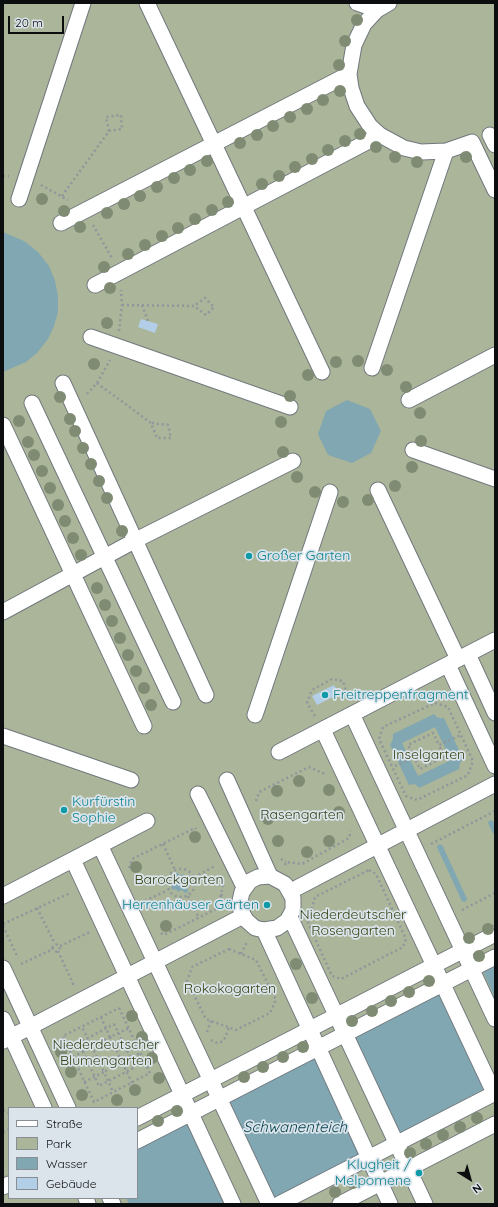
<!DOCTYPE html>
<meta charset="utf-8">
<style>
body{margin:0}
#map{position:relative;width:498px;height:1207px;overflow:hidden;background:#dce4eb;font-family:Quicksand,sans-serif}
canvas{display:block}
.frame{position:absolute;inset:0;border:4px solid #0b0d0f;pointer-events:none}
.legend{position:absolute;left:8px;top:1107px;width:130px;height:92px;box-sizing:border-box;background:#dce4eb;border:1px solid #888e93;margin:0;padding:5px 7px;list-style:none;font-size:12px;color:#0b0d0f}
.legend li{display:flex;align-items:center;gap:8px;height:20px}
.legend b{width:20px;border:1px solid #888e93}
.north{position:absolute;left:450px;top:1159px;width:40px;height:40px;-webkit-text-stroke:3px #dce4eb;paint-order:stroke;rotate:143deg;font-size:11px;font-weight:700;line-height:16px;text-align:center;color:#0b0d0f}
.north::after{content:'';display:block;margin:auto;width:14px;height:18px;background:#0b0d0f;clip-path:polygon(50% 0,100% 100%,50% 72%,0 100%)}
.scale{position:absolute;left:8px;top:16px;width:56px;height:18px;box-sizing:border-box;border:2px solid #0b0d0f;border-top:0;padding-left:5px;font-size:12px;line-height:14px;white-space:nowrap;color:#0b0d0f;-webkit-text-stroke:3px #dce4eb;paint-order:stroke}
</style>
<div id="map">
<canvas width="498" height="1207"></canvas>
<div class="frame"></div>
<ul class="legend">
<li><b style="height:5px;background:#fff"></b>Straße</li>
<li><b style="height:11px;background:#aab599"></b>Park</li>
<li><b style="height:11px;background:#81a7b2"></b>Wasser</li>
<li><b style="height:11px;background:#b3cfe7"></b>Gebäude</li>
</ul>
<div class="north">N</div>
<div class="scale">20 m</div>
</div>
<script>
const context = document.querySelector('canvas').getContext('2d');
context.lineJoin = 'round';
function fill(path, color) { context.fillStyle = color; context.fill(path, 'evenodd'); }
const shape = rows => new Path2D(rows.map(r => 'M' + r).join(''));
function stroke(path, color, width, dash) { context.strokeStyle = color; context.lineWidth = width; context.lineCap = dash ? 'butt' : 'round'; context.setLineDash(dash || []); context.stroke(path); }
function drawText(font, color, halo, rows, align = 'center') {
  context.font = font + ' Quicksand,sans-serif'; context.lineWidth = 3.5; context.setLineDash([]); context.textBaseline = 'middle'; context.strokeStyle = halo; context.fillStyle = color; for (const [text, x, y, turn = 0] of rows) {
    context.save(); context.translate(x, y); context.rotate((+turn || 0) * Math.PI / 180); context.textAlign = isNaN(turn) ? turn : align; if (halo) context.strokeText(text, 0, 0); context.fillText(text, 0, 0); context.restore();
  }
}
const green = shape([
 [3,3,495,3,495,1204,3,1204],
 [9,1108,137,1108,137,1198,9,1198]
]);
const water = shape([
 [3,232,24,241,38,252,49,266,55,281,58,296,58,312,54,326,48,339,37,353,26,362,3,372],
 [347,400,370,409,381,431,371,453,352,463,328,455,318,434,326,411],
 [434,714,438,718,444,718,463,759,460,763,459,769,419,788,415,784,409,785,390,745,393,739,393,734],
 [435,727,451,760,418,776,402,743],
 [175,873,178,873,180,876,184,874,185,877,191,877,191,881,188,883,190,886,187,887,188,892,186,893,181,890,178,892,176,889,173,890,171,888],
 [495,962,495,998,482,969],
 [438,991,484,1089,400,1133,354,1036],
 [315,1056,361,1154,274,1198,229,1101],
 [188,1122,226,1204,129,1204,126,1198,137,1198,137,1149]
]);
const stream = shape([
 [491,823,495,831],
 [440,847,464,899]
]);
const building = shape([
 [141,319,158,324,155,333,138,327],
 [334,685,339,694,317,705,312,696]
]);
const path = shape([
 [3,176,9,176],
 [41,185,68,200],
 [62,196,109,131,122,129,121,115,106,117,109,131],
 [93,225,112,258],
 [122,305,194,306,206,315,214,307,205,298,194,306],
 [142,305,148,321],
 [119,331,122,305,121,290],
 [97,383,151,423,157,438,171,438,168,425,151,423],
 [87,394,97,383,110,360],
 [435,703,448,707,473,761,468,775,417,800,406,796,379,739,383,727,435,703],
 [315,716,307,703,312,690,332,679,343,681,348,698],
 [414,757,408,745,433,733,439,745,461,735],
 [395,766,414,757,420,769,444,757,439,745],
 [256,801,259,792,309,767,325,774],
 [163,844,175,870],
 [431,844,495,811],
 [281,859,286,862],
 [285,865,286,862,302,864,349,838,351,831],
 [129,868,132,859,195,828,196,829],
 '167 883a14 14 0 1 1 28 0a14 14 0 1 1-28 0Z',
 [369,870,376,874,406,939,403,947,341,979,332,976,308,923,315,897,369,870],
 [194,877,215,866],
 [223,885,221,895,224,895],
 [188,896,199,918],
 [145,901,168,890],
 [37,908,55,944],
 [462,910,495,893],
 [3,924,70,893],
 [3,926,18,958],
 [161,933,164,935,218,908,221,895],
 '52.5 948a3.5 3.5 0 1 1 7 0a3.5 3.5 0 1 1-7 0Z',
 [60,946,90,932],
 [229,949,256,960,276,1000,270,1013,236,1030,206,1019,187,981,192,967,229,949],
 [58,951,74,986],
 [241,954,247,942],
 [21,964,53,949],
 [119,1008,150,1073,94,1102,63,1036,119,1008],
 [101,1017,110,1037,129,1028],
 [114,1024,135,1067,99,1086,79,1043,114,1024],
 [207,1032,211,1021],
 [110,1037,122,1062,104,1072,92,1047,110,1037],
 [211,1040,217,1043,221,1042,225,1038,229,1027],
 [73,1057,92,1047,82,1027],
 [84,1082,104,1072,113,1092],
 [132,1083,122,1062,141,1053],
 [3,1110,9,1113],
 [3,1132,9,1129]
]);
const street = shape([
 [147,3,322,372],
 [357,3,377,10],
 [389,3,377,10,364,24,354,45,349,74,351,88,357,106,370,126,380,135,404,148,421,152,446,151,472,142,495,190],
 [490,135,495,145],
 [19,199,83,3],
 [61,223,349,74],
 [95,285,380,135],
 [91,337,290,407],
 [372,368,446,151],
 [63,383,206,695],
 [409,400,495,355],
 [32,403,173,702],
 [3,425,144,726],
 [413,450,495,479],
 [378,490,458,659],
 [3,612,136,540,293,461],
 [468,654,495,713],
 [448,665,495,766],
 [352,714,495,1019],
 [255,715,330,492],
 [323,730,495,1095],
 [3,736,131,780],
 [279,752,495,640],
 [227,780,270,876,285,884,293,898,293,910,287,921,277,928,264,930,255,928,246,920,241,911,240,901,242,892,250,881,258,877,270,876],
 [198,794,244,887],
 [100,845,269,1204],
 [73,860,233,1204],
 [291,891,495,784],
 [3,896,147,821],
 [290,917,425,1204],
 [264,930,390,1204],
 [3,968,68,1108],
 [3,1019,44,1108],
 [3,1041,243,916],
 [137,1118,495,934],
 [137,1141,495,957],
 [3,1187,9,1184],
 [86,1198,88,1204],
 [110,1198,113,1204],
 [279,1204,495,1093],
 [340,1204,495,1124]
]);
const trees = [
 [357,20],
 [345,41],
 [339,65],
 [340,91],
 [323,100],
 [307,109],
 [290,117],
 [273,126],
 [360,134],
 [257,135],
 [345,141],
 [240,143],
 [376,147],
 [328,150],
 [395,157],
 [466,157],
 [312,159],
 [207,161],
 [417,162],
 [295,167],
 [190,170],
 [279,176],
 [174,178],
 [262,184],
 [157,187],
 [140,196],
 [42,199],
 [228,202],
 [124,204],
 [212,210],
 [64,211],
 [107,213],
 [195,219],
 [80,227],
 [178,228],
 [162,236],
 [145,245],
 [128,254],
 [104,267],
 [110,288],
 [107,323],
 [358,361],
 [336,362],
 [94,364],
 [387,370],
 [308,375],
 [406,387],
 [290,396],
 [60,397],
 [420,413],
 [70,419],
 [19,421],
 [281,422],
 [75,431],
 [421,441],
 [28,442],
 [83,448],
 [283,452],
 [34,455],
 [91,464],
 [412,467],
 [42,471],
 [297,477],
 [99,481],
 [395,486],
 [50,488],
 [315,492],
 [107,498],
 [368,500],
 [343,502],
 [58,505],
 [65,521],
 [122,531],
 [73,538],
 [81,555],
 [97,588],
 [105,605],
 [112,621],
 [120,638],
 [128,655],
 [136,671],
 [144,688],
 [151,705],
 [299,781],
 [329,790],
 [277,791],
 [339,812],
 [268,819],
 [195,837],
 [278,841],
 [329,841],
 [307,852],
 [136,867],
 [166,926],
 [488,929],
 [469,938],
 [479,956],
 [296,964],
 [429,981],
 [409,992],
 [312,998],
 [391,1001],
 [372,1011],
 [132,1016],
 [352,1021],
 [142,1037],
 [303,1047],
 [61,1052],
 [283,1057],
 [152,1058],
 [263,1067],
 [71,1072],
 [244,1077],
 [159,1078],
 [135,1090],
 [82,1095],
 [117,1100],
 [177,1111],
 [477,1118],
 [158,1121],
 [460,1127],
 [443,1135],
 [426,1144],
 [410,1153],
 [353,1183],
 [335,1192]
];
const markers = [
 [249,556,4,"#0f9aa8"],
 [325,695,4,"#0f9aa8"],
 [64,810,4,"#0f9aa8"],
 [267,905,4,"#0f9aa8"],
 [419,1173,4,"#0f9aa8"]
];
const cultureNames = [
 ["Großer Garten",257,556],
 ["Freitreppenfragment",333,695],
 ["Kurfürstin",72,802],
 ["Sophie",72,818],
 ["Herrenhäuser Gärten",259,905,"right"],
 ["Klugheit /",411,1165,"right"],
 ["Melpomene",411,1181,"right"]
];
const parkNames = [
 ["Inselgarten",429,755],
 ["Rasengarten",302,815],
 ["Barockgarten",179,880],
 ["Niederdeutscher",353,915],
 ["Rosengarten",353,931],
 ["Rokokogarten",230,989],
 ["Niederdeutscher",106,1045],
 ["Blumengarten",106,1061]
];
const waterNames = [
 ["Schwanenteich",295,1127]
];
fill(green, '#aab599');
fill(water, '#81a7b2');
stroke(stream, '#81a7b2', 5.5);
fill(building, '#b3cfe7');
stroke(street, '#71787e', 17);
stroke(path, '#90969b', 2.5, [2, 3]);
stroke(street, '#fff', 15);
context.fillStyle = '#7f8b73';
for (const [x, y] of trees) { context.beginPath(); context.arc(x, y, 6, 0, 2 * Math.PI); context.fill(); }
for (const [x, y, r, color] of markers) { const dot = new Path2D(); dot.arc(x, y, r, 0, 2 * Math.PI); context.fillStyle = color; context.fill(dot); stroke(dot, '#dce4eb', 1.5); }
drawText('14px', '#0d838f', '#dce4eb', cultureNames, 'left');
drawText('14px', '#334211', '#dce4eb', parkNames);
drawText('italic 15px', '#06434f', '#dce4eb', waterNames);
</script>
